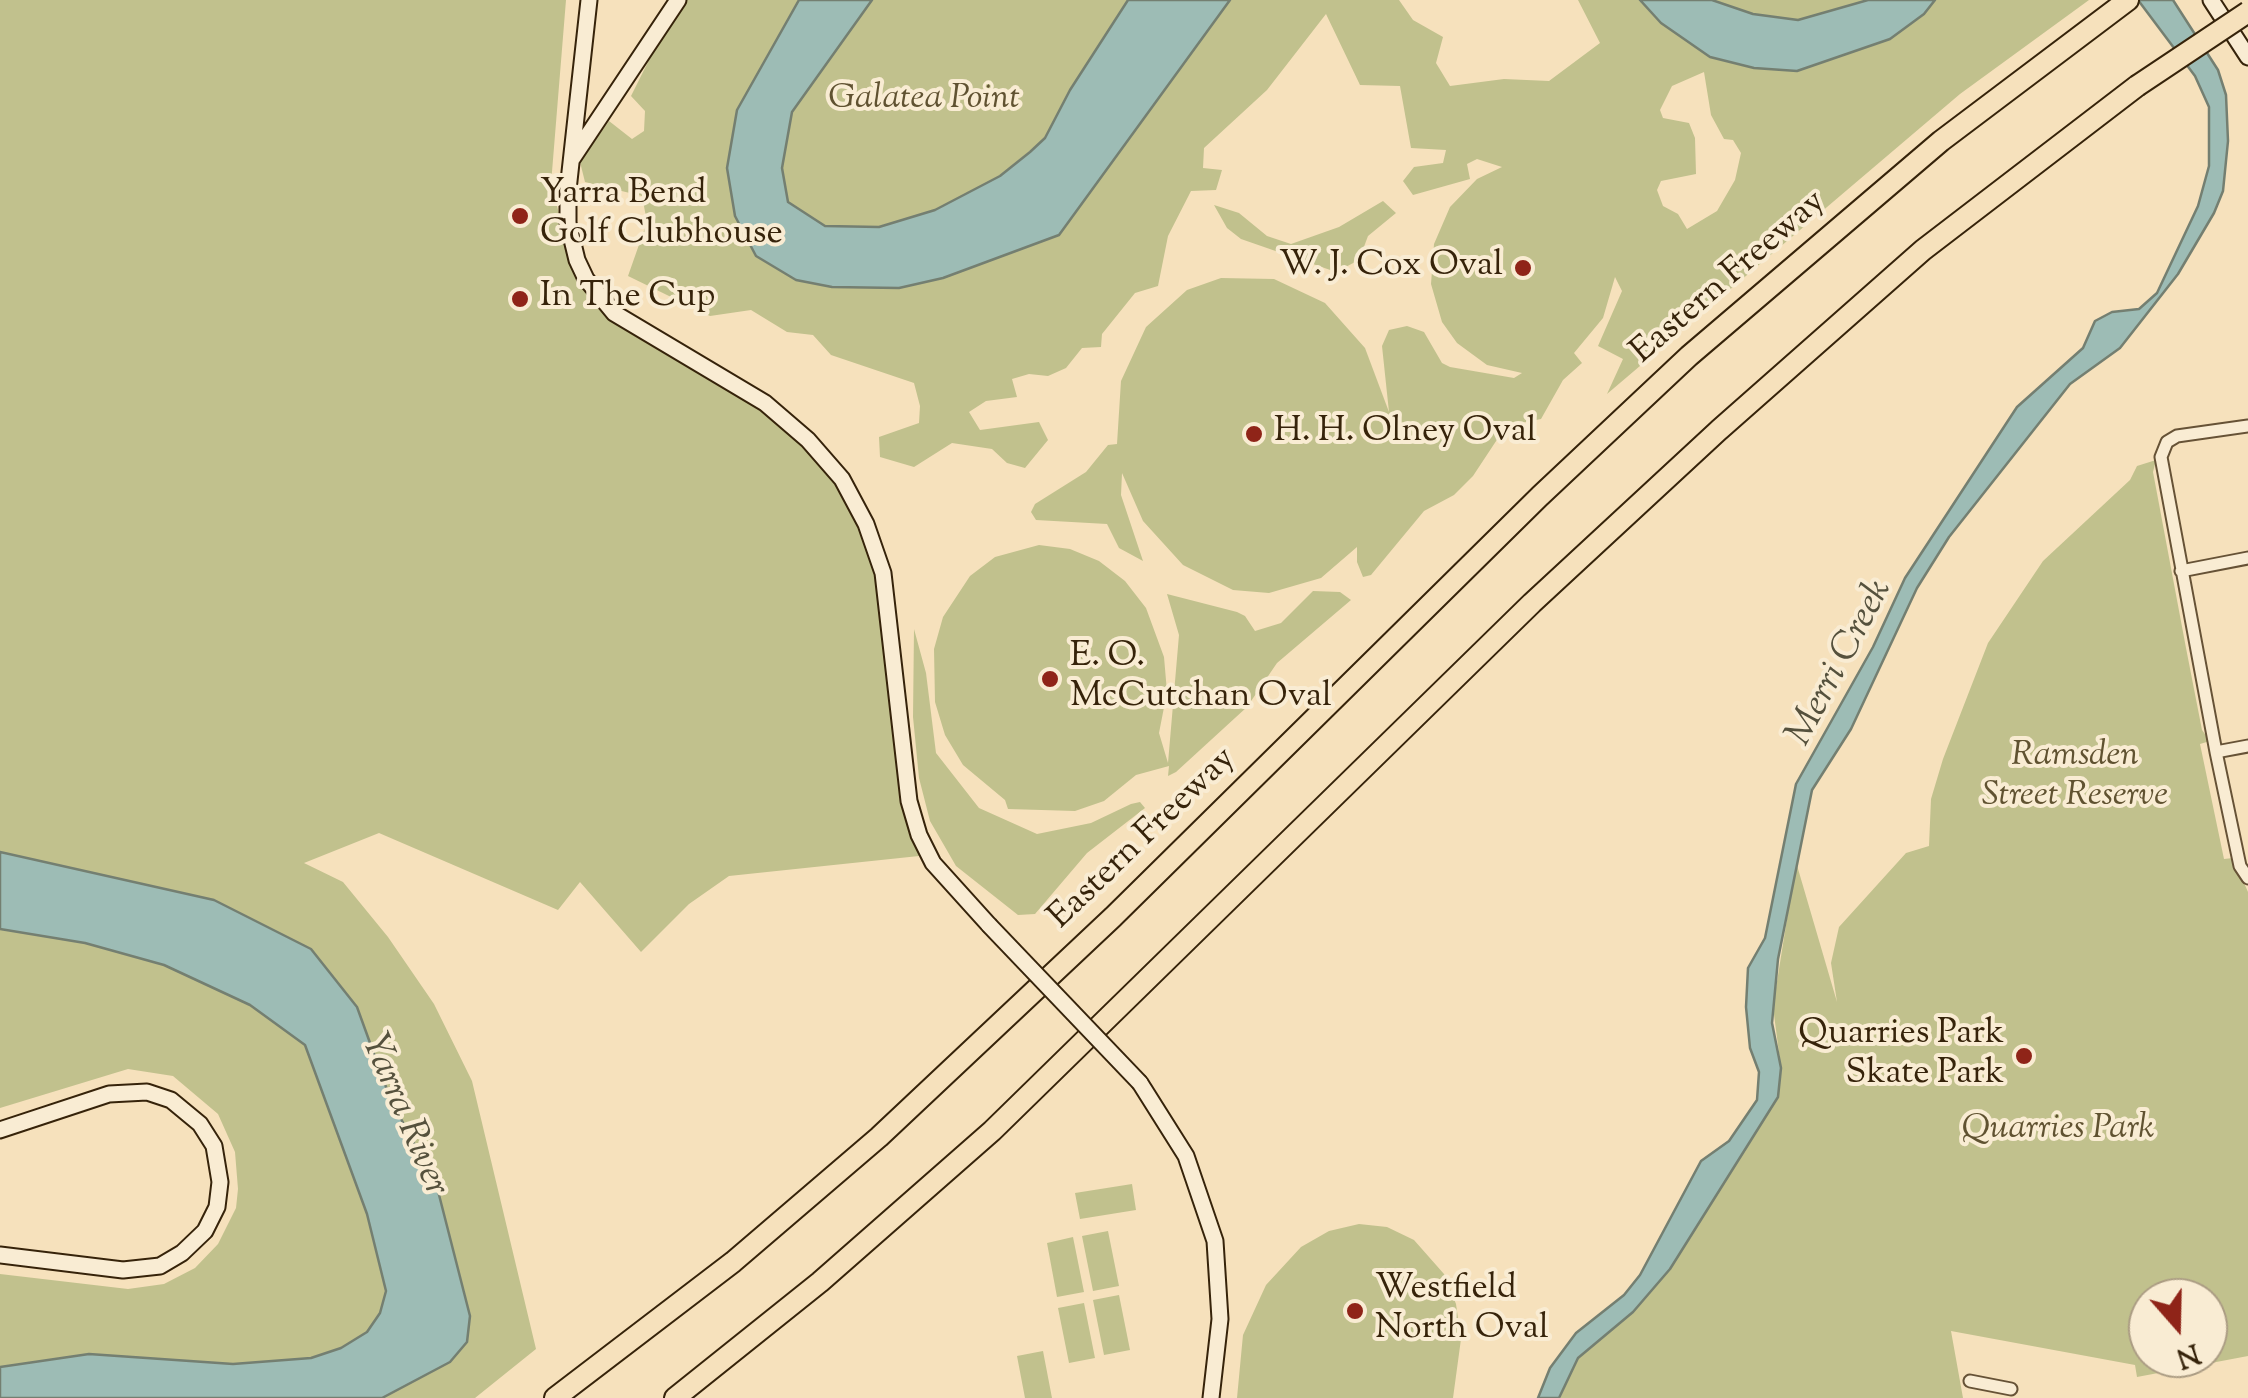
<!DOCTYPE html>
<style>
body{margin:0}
#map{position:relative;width:2248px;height:1398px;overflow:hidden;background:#f6e1bc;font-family:"Sorts Mill Goudy",serif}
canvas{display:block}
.north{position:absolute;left:2128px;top:1278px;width:100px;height:100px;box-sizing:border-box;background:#f9ecd3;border:2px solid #ab9c83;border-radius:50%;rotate:160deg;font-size:28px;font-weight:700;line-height:40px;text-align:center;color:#36230a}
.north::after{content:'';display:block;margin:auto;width:35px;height:45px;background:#8f2418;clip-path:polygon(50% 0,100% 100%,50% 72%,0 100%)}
</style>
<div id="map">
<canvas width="2248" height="1398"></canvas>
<div class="north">N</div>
</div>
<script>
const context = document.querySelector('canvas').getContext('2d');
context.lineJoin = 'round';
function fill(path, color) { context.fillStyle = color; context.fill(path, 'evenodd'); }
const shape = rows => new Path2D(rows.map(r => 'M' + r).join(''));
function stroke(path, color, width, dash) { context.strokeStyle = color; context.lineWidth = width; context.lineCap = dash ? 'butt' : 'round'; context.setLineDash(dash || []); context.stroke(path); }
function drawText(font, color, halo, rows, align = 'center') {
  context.font = font + ' "Sorts Mill Goudy",serif'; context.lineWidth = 8; context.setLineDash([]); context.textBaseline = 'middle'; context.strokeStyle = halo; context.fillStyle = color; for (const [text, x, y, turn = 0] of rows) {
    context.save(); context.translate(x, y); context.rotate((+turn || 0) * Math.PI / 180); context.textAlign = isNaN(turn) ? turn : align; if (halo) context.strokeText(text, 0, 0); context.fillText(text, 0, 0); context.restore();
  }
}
const green = shape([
 [0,0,566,0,551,184,564,232,600,299,808,440,869,532,919,856,729,876,689,904,641,952,580,882,558,910,379,833,304,863,343,882,388,937,434,1004,472,1081,536,1349,475,1398,0,1398,0,1274,128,1289,164,1284,195,1268,218,1244,236,1208,238,1189,235,1152,218,1114,173,1076,128,1069,0,1108],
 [679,0,799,0,737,110,735,216,943,278,1059,235,1230,0,1399,0,1413,20,1443,37,1436,63,1450,86,1504,79,1549,81,1600,43,1578,0,1640,0,1661,23,1797,71,1890,39,1924,14,1935,0,2089,0,1960,94,1607,394,1623,359,1598,346,1622,291,1615,277,1603,318,1574,353,1582,363,1563,380,1541,419,1506,426,1473,476,1454,495,1424,511,1371,575,1363,577,1357,562,1357,547,1321,578,1269,593,1233,590,1183,565,1143,521,1122,473,1121,495,1143,561,1119,548,1107,524,1036,520,1031,512,1035,504,1086,472,1108,445,1117,444,1121,381,1146,327,1187,290,1221,278,1274,279,1325,303,1365,348,1389,412,1382,346,1389,330,1407,326,1424,332,1442,363,1450,367,1514,378,1522,373,1487,365,1457,343,1442,322,1431,284,1434,244,1450,207,1477,179,1502,167,1477,159,1467,164,1470,179,1413,195,1403,181,1414,167,1443,163,1446,150,1411,148,1400,86,1360,85,1326,14,1267,90,1204,148,1203,168,1222,170,1216,190,1191,191,1168,236,1158,286,1135,293,1102,334,1101,347,1082,348,1066,368,1048,376,1029,374,1012,379,1017,397,986,401,969,412,980,430,1039,422,1048,440,1025,468,1007,463,992,449,952,443,914,467,880,457,879,437,919,423,920,406,914,383,831,355,813,335,787,332,751,310,710,316,628,276,647,222,642,196,585,182,580,162,609,121,632,139,644,131,645,111,631,96],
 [1704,72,1711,115,1724,139,1733,140,1741,153,1735,180,1717,211,1687,229,1678,214,1663,206,1657,190,1661,181,1696,174,1695,138,1689,123,1663,118,1660,110,1672,86],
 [872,0,1128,0,1070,90,1045,138,1000,176,934,210,879,227,825,227,788,203,782,168,792,112],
 [1712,0,1868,0,1798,21,1753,14],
 [1383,201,1396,213,1368,236,1359,260,1336,272,1241,239,1227,228,1214,205,1239,213,1267,236,1291,244,1339,227],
 [2156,460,2153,472,2186,648,2202,730,2210,741,2200,744,2224,859,2233,858,2248,892,2248,1356,2137,1377,2135,1365,1951,1331,1963,1398,1560,1398,1578,1358,1633,1312,1670,1269,1778,1097,1781,1068,1773,1007,1796,862,1837,1002,1831,963,1839,927,1906,853,1929,846,1931,799,1943,759,1988,643,2043,561,2130,480,2137,466],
 [2148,1298,2208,1298,2208,1358,2148,1358],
 [1039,545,1070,549,1099,561,1125,581,1146,608,1164,657,1167,692,1159,733,1168,763,1179,635,1167,594,1237,612,1245,616,1255,631,1281,623,1313,591,1340,592,1351,600,1277,663,1247,707,1176,772,1168,776,1169,766,1136,775,1104,801,1075,811,1008,809,1005,800,963,765,945,735,935,702,934,649,943,617,970,576,995,557],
 [914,629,926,673,936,753,979,808,1037,834,1091,823,1131,804,1140,802,1145,808,1087,853,1035,914,1018,915,956,866,930,821,919,778,913,717],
 [1132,1184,1136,1210,1080,1219,1075,1193],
 [1359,1224,1387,1227,1414,1240,1444,1274,1456,1304,1461,1339,1453,1398,1237,1398,1243,1335,1266,1285,1301,1247,1329,1231],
 [1108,1231,1119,1286,1093,1291,1082,1236],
 [1073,1237,1084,1292,1057,1297,1047,1243],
 [1119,1295,1130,1350,1104,1355,1093,1300],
 [1084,1303,1095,1358,1069,1363,1058,1308],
 [1043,1351,1052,1398,1025,1398,1017,1356]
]);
const water = shape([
 [799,0,872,0,792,112,782,168,788,202,825,226,879,227,935,210,1000,176,1030,152,1045,138,1070,90,1128,0,1230,0,1059,235,943,278,899,288,832,287,796,280,756,256,735,216,727,168,737,110,799,0],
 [1640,0,1712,0,1753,14,1798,20,1868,0,1935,0,1924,14,1890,39,1797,71,1754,68,1710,57,1661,23,1640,0],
 [2138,0,2173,0,2218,70,2226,95,2228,141,2223,191,2214,213,2178,274,2120,348,2070,384,1949,537,1917,588,1851,729,1812,790,1778,959,1772,1023,1781,1068,1778,1097,1670,1269,1633,1312,1578,1358,1559,1398,1538,1398,1550,1368,1576,1333,1624,1295,1640,1275,1701,1161,1729,1141,1757,1100,1759,1072,1750,1048,1746,1007,1748,968,1765,938,1796,784,1873,647,1905,578,2017,407,2083,348,2095,321,2112,312,2139,309,2157,293,2198,206,2209,166,2209,107,2195,76,2138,0],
 [0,852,214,900,311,949,357,1007,390,1098,437,1187,470,1316,467,1342,450,1362,382,1398,0,1398,0,1367,89,1354,233,1364,311,1358,341,1348,367,1332,380,1313,386,1291,367,1214,305,1045,250,1005,164,965,85,943,0,929,0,852]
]);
const street = shape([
 [2248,426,2177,436,2167,442,2161,457,2216,752,2240,866,2248,878],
 [2181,571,2248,558],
 [2216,752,2248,746],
 [1970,1381,2011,1389]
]);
const secondary = shape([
 [589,0,568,190,568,223,577,260,586,279,614,313,765,403,808,440,842,479,866,524,883,573,909,801,919,835,933,863,989,925],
 [2211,0,2248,57],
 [572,159,678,0],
 [1140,1083,1186,1156,1215,1241,1220,1319,1211,1398],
 [0,1130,109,1094,147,1092,171,1100,200,1124,214,1146,220,1182,217,1207,205,1231,182,1253,160,1266,123,1270,0,1255]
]);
const highway = shape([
 [555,1398,733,1262,879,1137,1113,917,1540,496,1689,356,1941,141,2128,0],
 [675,1398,820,1282,992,1131,1532,603,1719,430,1923,250,2137,86]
]);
const secondaryBridge = shape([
 [989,925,1140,1083]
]);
const highwayBridge = shape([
 [2137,86,2248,12]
]);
const markers = [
 [520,216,10,"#8f2418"],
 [1523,268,10,"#8f2418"],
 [520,299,10,"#8f2418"],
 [1254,434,10,"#8f2418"],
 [1050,679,10,"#8f2418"],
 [2024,1056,10,"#8f2418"],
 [1355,1311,10,"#8f2418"]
];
const parkNames = [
 ["Galatea Point",924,101],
 ["Ramsden",2075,758],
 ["Street Reserve",2075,798],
 ["Quarries Park",2058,1131]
];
const poiNames = [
 ["Yarra Bend",540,196],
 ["Golf Clubhouse",540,236],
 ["W. J. Cox Oval",1503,268,"right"],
 ["In The Cup",540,299],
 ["H. H. Olney Oval",1274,434],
 ["E. O.",1070,659],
 ["McCutchan Oval",1070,699],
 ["Quarries Park",2004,1036,"right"],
 ["Skate Park",2004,1076,"right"],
 ["Westfield",1375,1291],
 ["North Oval",1375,1331]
];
const streetNames = [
 ["Eastern Freeway",1730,279,-41],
 ["Eastern Freeway",1144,840,-44]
];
const waterNames = [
 ["Merri Creek",1842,664,-62],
 ["Yarra River",402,1116,67]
];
fill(green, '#c1c18d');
fill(water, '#9dbcb5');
stroke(water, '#747f71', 2.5);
stroke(street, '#665236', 15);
stroke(secondary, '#36230a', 19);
stroke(highway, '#36230a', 24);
stroke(street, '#f9ecd3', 11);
stroke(secondary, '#f9ecd3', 15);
stroke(highway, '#f6e1bc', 20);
stroke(secondaryBridge, '#36230a', 19, []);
stroke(highwayBridge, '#36230a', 24, []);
stroke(secondaryBridge, '#f9ecd3', 15);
stroke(highwayBridge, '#f6e1bc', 20);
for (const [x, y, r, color] of markers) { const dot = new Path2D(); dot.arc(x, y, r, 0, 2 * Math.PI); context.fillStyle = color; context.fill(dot); stroke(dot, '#f9ecd3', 4); }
drawText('italic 35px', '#605231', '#f9ecd3', parkNames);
drawText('35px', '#36230a', '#f9ecd3', poiNames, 'left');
drawText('35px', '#36230a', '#f9ecd3', streetNames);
drawText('italic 38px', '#55513d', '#f9ecd3', waterNames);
</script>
